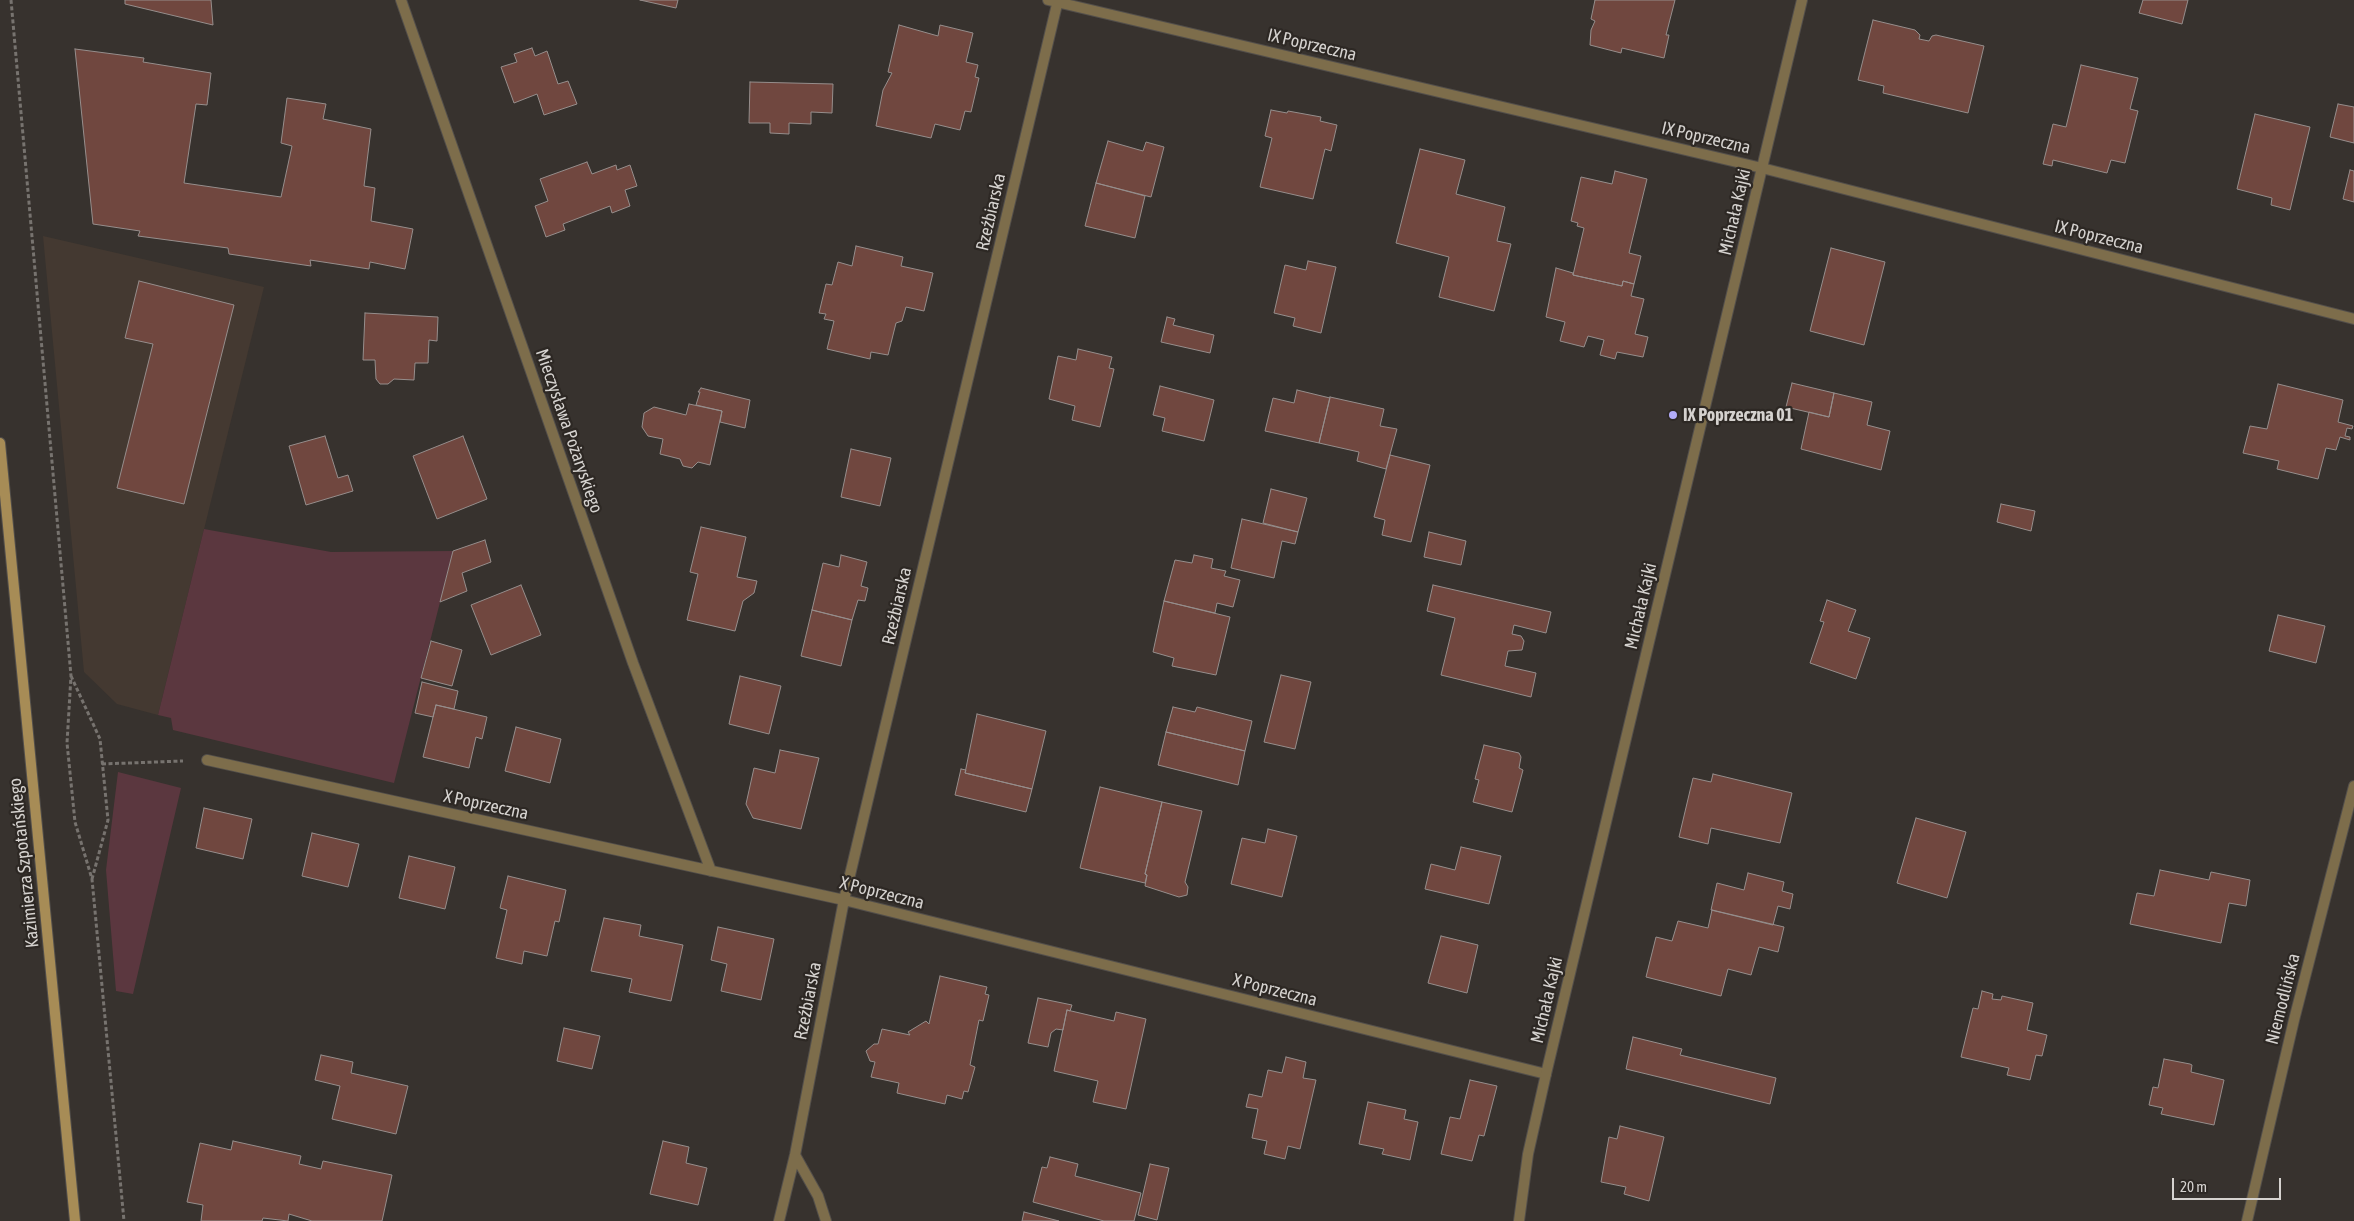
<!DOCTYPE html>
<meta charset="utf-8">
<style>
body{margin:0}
#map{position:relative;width:2354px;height:1221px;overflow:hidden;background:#37322e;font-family:"Asap Condensed",sans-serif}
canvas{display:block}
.scale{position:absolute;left:2172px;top:1178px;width:109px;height:22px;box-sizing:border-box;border:2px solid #d5d2cf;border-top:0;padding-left:6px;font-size:15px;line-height:18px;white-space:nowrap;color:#d5d2cf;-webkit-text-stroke:4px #2d2824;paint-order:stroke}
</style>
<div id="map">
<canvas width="2354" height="1221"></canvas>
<div class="scale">20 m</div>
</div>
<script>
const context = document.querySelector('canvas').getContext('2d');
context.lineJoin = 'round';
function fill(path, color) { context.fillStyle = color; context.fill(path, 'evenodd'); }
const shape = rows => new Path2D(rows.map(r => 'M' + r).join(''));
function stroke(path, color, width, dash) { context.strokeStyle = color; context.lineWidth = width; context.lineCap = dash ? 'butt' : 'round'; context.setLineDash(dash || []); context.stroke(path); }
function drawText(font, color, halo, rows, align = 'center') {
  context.font = font + ' "Asap Condensed",sans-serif'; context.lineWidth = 4.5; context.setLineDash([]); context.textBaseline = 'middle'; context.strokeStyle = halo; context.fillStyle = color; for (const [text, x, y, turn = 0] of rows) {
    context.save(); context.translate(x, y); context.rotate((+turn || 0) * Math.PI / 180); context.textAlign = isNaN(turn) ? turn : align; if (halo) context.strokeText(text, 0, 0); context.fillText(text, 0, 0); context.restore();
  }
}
const built = shape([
 [43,236,264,287,158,715,117,704,84,672]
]);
const green = shape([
 [204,529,331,552,453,551,394,783,173,730,171,718,158,715],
 [118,772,181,788,133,994,116,991,106,870]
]);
const building = shape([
 [125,0,211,0,213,25,125,4,125,0],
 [640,0,678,0,676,8,640,0],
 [1595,0,1675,0,1666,35,1669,35,1664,58,1622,48,1621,53,1590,45,1591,30,1595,21,1591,19,1595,0],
 [2143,0,2188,0,2182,24,2139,13,2143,0],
 [1873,20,1915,30,1920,35,1919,39,1929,41,1932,36,1936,35,1984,46,1968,113,1883,93,1884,86,1858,80,1873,20],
 [899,25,938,36,940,25,973,33,966,62,978,65,975,77,979,78,971,112,965,111,960,130,935,124,931,138,876,126,883,90,892,73,888,72,899,25],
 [532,48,535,56,547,51,558,84,568,81,577,104,544,115,537,94,514,103,501,67,517,62,514,54,532,48],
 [75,49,144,58,143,62,211,73,207,105,196,104,184,183,281,197,292,146,281,143,287,98,326,104,323,119,371,129,364,186,375,188,371,221,413,229,405,269,370,262,369,269,310,260,311,266,229,254,228,248,138,236,140,231,93,224,75,49],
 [2081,65,2138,78,2130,109,2138,111,2125,163,2111,160,2107,173,2053,160,2052,166,2043,164,2053,124,2066,127,2081,65],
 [750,82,833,84,832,113,811,112,811,124,789,123,789,134,770,133,770,123,749,123,750,82],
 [2338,104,2354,107,2354,143,2330,137,2338,104],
 [1271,110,1287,113,1288,111,1321,117,1320,121,1337,125,1331,151,1325,149,1313,199,1260,187,1272,138,1265,136,1271,110],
 [2255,114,2310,127,2290,210,2271,205,2272,198,2237,189,2255,114],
 [1108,141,1143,151,1146,142,1164,147,1151,197,1096,183,1108,141],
 [1420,149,1465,160,1456,194,1505,207,1497,241,1511,244,1494,311,1439,297,1449,257,1396,243,1420,149],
 [587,162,592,174,616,165,617,170,630,165,637,186,625,190,630,206,612,213,610,206,563,224,565,230,546,237,535,206,548,201,540,179,587,162],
 [2350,170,2354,171,2354,202,2343,199,2350,170],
 [1615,171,1647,179,1629,253,1641,256,1634,284,1623,281,1622,286,1573,275,1584,228,1577,226,1578,223,1571,221,1581,177,1612,184,1615,171],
 [1096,183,1145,196,1135,238,1085,226,1096,183],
 [856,246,903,257,901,266,933,273,924,311,906,307,902,321,896,323,888,355,871,352,870,359,827,349,834,321,824,319,826,314,819,313,826,284,832,285,838,262,852,266,856,246],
 [1831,248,1885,262,1864,345,1810,331,1831,248],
 [1308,261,1336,267,1321,333,1293,326,1295,318,1274,313,1285,265,1306,270,1308,261],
 [1556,268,1573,273,1573,275,1622,286,1623,281,1634,284,1631,296,1644,299,1635,334,1648,337,1643,357,1617,352,1615,359,1600,355,1604,340,1588,336,1584,347,1560,341,1565,322,1546,317,1556,268],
 [139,281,234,305,184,504,117,488,153,344,125,338,139,281],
 [365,313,438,317,437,341,429,340,428,363,415,363,414,380,394,379,388,384,380,384,376,379,375,360,363,360,365,313],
 [1167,317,1175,319,1173,325,1214,335,1210,353,1161,342,1167,317],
 [1078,349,1112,357,1109,368,1114,369,1100,427,1072,420,1075,406,1049,399,1058,356,1076,360,1078,349],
 [1792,383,1834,393,1829,417,1786,407,1792,383],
 [2278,384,2343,400,2338,422,2353,426,2352,429,2347,428,2345,436,2350,437,2350,440,2340,437,2336,450,2326,448,2318,479,2277,469,2279,461,2243,453,2250,426,2267,429,2278,384],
 [1160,386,1214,400,1204,441,1162,431,1165,418,1153,415,1160,386],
 [701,388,750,400,745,428,720,422,722,411,696,405,700,392,698,392,701,388],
 [1297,390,1330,398,1319,443,1265,431,1273,398,1294,403,1297,390],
 [1834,393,1872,402,1867,425,1890,431,1881,470,1801,449,1809,412,1829,417,1834,393],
 [1330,397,1384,409,1380,426,1397,429,1386,469,1357,461,1359,452,1319,443,1330,397],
 [689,404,722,411,710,465,698,462,692,468,683,466,680,459,660,454,663,439,648,436,642,427,644,413,654,407,686,415,689,404],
 [325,436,338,478,348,475,353,491,306,505,289,446,325,436],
 [463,436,487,499,437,519,413,456,463,436],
 [851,449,891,458,880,506,841,497,851,449],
 [1390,455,1430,465,1411,542,1382,535,1385,520,1374,517,1390,455],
 [1271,489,1307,498,1298,532,1263,523,1271,489],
 [2001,504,2035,511,2031,531,1997,522,2001,504],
 [1242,519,1298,532,1295,544,1282,541,1274,578,1231,568,1242,519],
 [701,527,746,537,737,577,757,581,754,593,743,601,735,631,687,620,698,574,690,572,701,527],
 [1429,532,1466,541,1461,565,1424,557,1429,532],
 [485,540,491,562,462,573,467,591,440,602,453,551,485,540],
 [841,555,867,562,861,586,868,588,865,601,858,600,852,620,812,610,823,563,839,567,841,555],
 [1194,555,1213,559,1211,568,1226,571,1224,576,1240,580,1233,607,1217,603,1215,613,1164,601,1175,560,1192,563,1194,555],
 [521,585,541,635,491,655,471,605,521,585],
 [1433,585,1551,612,1546,633,1514,625,1512,634,1521,636,1524,641,1522,650,1508,651,1505,666,1536,673,1531,697,1441,675,1455,618,1427,611,1433,585],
 [1827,600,1856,610,1848,631,1870,638,1856,679,1810,663,1824,622,1820,621,1827,600],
 [1164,601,1230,617,1216,675,1172,666,1174,658,1153,652,1164,601],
 [812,610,852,620,841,666,801,656,812,610],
 [2278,615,2325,626,2316,663,2269,651,2278,615],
 [431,641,462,650,452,686,421,678,431,641],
 [1281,675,1311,682,1295,749,1264,742,1281,675],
 [740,676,781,686,769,734,729,724,740,676],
 [422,682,458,691,454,709,436,705,433,717,415,713,422,682],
 [436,705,487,717,482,739,476,737,469,768,423,757,436,705],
 [1173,707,1195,712,1197,707,1252,721,1245,751,1166,732,1173,707],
 [977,714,1046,731,1032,789,965,773,977,714],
 [516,727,561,739,550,783,505,771,516,727],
 [1166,732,1245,751,1238,785,1158,765,1166,732],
 [1484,745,1519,753,1521,757,1519,768,1523,770,1512,812,1473,802,1479,780,1475,779,1484,745],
 [780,750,819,758,801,829,753,818,746,804,754,768,775,773,780,750],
 [961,769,966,770,965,773,1032,789,1026,812,955,795,961,769],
 [1713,774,1792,793,1780,843,1711,828,1708,844,1679,837,1693,778,1711,782,1713,774],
 [1100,787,1162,802,1145,874,1147,875,1145,883,1080,868,1100,787],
 [1162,802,1202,811,1185,882,1188,887,1187,895,1179,897,1145,886,1147,875,1145,874,1162,802],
 [204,808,252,819,243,859,196,848,204,808],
 [1916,818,1966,832,1947,898,1897,883,1916,818],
 [1268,829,1297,836,1282,897,1231,884,1242,838,1265,843,1268,829],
 [312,833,359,844,348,887,302,876,312,833],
 [1461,847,1501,856,1489,904,1425,889,1431,864,1455,870,1461,847],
 [409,856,455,867,445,909,399,898,409,856],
 [2160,870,2209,880,2211,872,2250,880,2246,906,2229,903,2221,943,2130,924,2137,893,2154,896,2160,870],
 [1748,873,1784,882,1782,891,1793,894,1790,909,1778,906,1773,925,1711,910,1717,883,1744,890,1748,873],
 [508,876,566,890,559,922,555,921,547,956,524,951,522,964,496,958,507,910,500,908,508,876],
 [1712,910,1784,927,1778,952,1759,947,1751,975,1728,969,1721,996,1646,977,1656,937,1672,941,1678,921,1708,928,1712,910],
 [604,918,641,925,639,936,683,945,671,1001,629,992,632,979,591,971,604,918],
 [718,927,774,939,761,1000,721,991,727,964,711,960,718,927],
 [1441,936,1478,945,1467,993,1428,983,1441,936],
 [940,976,987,987,985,994,989,995,983,1021,979,1020,970,1065,975,1067,968,1092,964,1091,962,1099,947,1095,945,1104,897,1093,899,1083,871,1077,875,1062,870,1061,866,1051,874,1044,878,1044,882,1029,910,1035,908,1032,926,1021,929,1024,940,976],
 [1982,991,1993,994,1992,999,2001,1000,2002,996,2033,1003,2027,1030,2047,1035,2042,1056,2036,1055,2030,1080,2007,1075,2009,1068,1961,1057,1973,1008,1978,1009,1982,991],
 [1038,998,1072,1005,1070,1011,1067,1010,1063,1030,1056,1029,1051,1033,1048,1047,1028,1043,1038,998],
 [1067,1010,1114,1021,1116,1012,1146,1019,1126,1109,1093,1102,1098,1081,1054,1071,1067,1010],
 [564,1028,600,1036,592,1069,557,1061,564,1028],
 [1633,1037,1682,1049,1680,1055,1776,1078,1770,1104,1626,1069,1633,1037],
 [321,1055,353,1062,351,1073,408,1086,396,1134,332,1119,340,1086,315,1080,321,1055],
 [1286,1057,1306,1062,1303,1078,1316,1080,1300,1149,1288,1146,1285,1159,1264,1154,1267,1141,1252,1138,1258,1109,1246,1107,1249,1094,1262,1097,1268,1070,1282,1073,1286,1057],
 [2164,1059,2190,1064,2192,1065,2191,1072,2224,1080,2214,1125,2161,1114,2163,1108,2149,1105,2153,1087,2158,1088,2164,1059],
 [1470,1080,1497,1086,1484,1136,1479,1135,1472,1161,1441,1154,1450,1117,1460,1119,1470,1080],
 [1368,1102,1406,1110,1404,1119,1418,1122,1410,1160,1382,1154,1384,1149,1359,1144,1368,1102],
 [1620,1126,1664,1137,1649,1201,1624,1194,1626,1187,1601,1182,1609,1137,1617,1139,1620,1126],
 [233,1141,301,1156,299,1164,321,1169,323,1161,392,1175,382,1221,312,1221,289,1214,288,1221,263,1218,262,1221,201,1221,203,1205,187,1202,200,1143,231,1150,233,1141],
 [663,1141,689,1147,686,1163,707,1168,698,1205,650,1194,663,1141],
 [1050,1157,1078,1164,1075,1176,1141,1193,1134,1221,1104,1221,1033,1202,1042,1167,1047,1168,1050,1157],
 [1150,1164,1169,1168,1157,1220,1138,1215,1150,1164],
 [1024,1212,1059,1221,1022,1221,1024,1212]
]);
const path = shape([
 [11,0,71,676,67,743,75,822,92,879,124,1221],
 [71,676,100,739,108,820,92,879],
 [102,764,183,761]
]);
const minor = shape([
 [401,0,633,663,711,871],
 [1048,0,1762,168,2354,319],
 [207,760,844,900,1546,1074],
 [795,1155,818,1196,826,1221],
 [779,1221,795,1155,844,900,1058,0],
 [2247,1221,2294,1020,2354,786]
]);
const tertiary = shape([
 [1519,1221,1528,1154,1546,1074,1802,0]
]);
const secondary = shape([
 [0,443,75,1221]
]);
const markers = [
 [1673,415,5,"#b3adf9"]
];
const streetNames = [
 ["IX Poprzeczna",1312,45,13],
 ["IX Poprzeczna",1706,138,13],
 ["Rzeźbiarska",991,212,-77],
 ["Michała Kajki",1735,212,-77],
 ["IX Poprzeczna",2099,237,14],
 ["Mieczysława Pożaryskiego",569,431,71],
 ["Rzeźbiarska",897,606,-77],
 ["Michała Kajki",1641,606,-77],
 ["X Poprzeczna",486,805,12],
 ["Kazimierza Szpotańskiego",24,863,-96],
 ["X Poprzeczna",882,893,14],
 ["X Poprzeczna",1275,990,14],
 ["Niemodlińska",2283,999,-76],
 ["Michała Kajki",1547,1000,-77],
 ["Rzeźbiarska",808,1001,-79]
];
const poiNames = [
 ["IX Poprzeczna 01",1683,415]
];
fill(built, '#443931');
fill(green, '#5b373f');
fill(building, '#70473f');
stroke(building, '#968e8c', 1);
stroke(minor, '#534f4b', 12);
stroke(tertiary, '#534f4b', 12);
stroke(secondary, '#534f4b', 12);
stroke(path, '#77736f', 3, [4, 2.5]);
stroke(minor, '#7d6d4b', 10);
stroke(tertiary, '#7d6d4b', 10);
stroke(secondary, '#a78c56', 10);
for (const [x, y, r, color] of markers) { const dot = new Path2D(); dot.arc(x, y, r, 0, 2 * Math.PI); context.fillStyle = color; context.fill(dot); stroke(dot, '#2d2824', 2); }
drawText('18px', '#d5d2cf', '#2d2824', streetNames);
drawText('bold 18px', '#d5d2cf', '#2d2824', poiNames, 'left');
</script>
